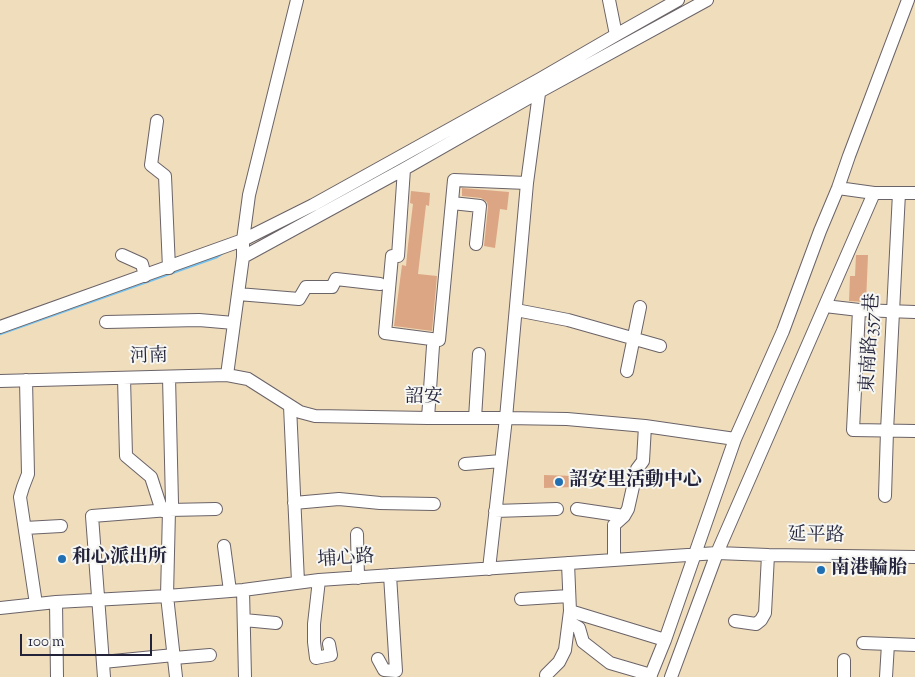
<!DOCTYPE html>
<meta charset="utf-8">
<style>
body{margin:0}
#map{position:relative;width:915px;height:677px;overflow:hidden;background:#f0ddbc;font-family:"Sorts Mill Goudy",serif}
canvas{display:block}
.scale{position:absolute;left:20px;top:634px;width:132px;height:22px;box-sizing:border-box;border:2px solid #22223b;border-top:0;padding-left:6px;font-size:15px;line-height:18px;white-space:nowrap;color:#22223b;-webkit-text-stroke:4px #f6f6f2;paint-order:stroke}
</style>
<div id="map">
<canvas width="915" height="677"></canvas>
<div class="scale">100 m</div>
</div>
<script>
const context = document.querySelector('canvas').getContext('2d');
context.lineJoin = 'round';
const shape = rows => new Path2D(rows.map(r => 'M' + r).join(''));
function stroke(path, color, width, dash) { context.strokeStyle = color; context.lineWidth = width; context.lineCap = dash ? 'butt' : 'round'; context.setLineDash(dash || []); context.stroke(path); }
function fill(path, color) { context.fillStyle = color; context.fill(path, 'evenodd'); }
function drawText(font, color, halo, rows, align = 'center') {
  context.font = font + ' "Sorts Mill Goudy","Noto Serif TC",serif'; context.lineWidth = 4; context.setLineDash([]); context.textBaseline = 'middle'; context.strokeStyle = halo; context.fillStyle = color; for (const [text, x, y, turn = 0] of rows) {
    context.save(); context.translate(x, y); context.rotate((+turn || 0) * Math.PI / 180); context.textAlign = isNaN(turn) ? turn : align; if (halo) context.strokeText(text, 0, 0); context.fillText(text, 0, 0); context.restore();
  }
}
const stream = shape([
 [0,334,217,257,223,253]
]);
const building = shape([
 [462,188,509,192,507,210,500,209,495,248,484,246,488,207,487,202,481,198,462,196],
 [411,191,430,193,429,206,426,205,418,274,437,276,432,331,394,326,402,265,406,266,408,245,413,204,410,203],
 [856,255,868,255,866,302,849,301,850,276,855,276],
 [544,475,575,476,575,487,544,488]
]);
const minor = shape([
 [609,0,616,35],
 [157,121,151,165,165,176,169,268],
 [404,169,398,256,392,256,385,333,439,340,454,180,527,183],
 [838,188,874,193,915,193],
 [452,203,480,206,476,244],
 [122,255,142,264,145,276],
 [243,257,404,169,539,92,707,0],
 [238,294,299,299,306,287,332,287,336,279,380,284],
 [825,306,859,310,853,430,915,431],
 [516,310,568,320,660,346],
 [859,310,915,312],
 [106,322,199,320,234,323],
 [0,327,243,240,313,205,540,79,616,35,678,0],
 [627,371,640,307],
 [227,375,243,257,243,240,249,195,297,0],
 [169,377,172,503,169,510,167,596,176,677],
 [124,378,126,456,151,477,162,511],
 [26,380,28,474,23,487,20,497,36,604],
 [0,381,227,375,248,379,300,412,315,416,428,418,506,418,567,419,645,426,735,439],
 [290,406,298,582],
 [428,418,433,346],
 [475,418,479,354],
 [465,464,501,461],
 [885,496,887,431,899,193],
 [294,503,339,499,380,503,434,504],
 [577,509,624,516],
 [495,511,557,509],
 [25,528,61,526],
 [357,534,358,578],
 [224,546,230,591],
 [614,560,614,525,624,516,628,509,637,469,643,461,645,426],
 [489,569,506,418,527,183,540,86],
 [319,580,314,624,314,642,316,658,331,655,329,644],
 [243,590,245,677],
 [521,599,569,596],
 [56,602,57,677],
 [0,608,56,602,167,596,243,590,319,580,717,553,768,555,915,557],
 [570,611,665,640],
 [244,620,276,623],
 [735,621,756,624,761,620,765,613,768,555],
 [569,622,579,628,583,642,610,663,651,675],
 [863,643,915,645],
 [174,658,210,655],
 [378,659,384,670,396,671,390,575],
 [103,662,174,655],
 [546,675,559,662,565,650,570,611,568,563],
 [104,677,92,516,169,510,216,509],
 [650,677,665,640,735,439,783,331,820,231,838,188,849,156,908,0],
 [671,677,717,553,874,193],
 [844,677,844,660],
 [886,677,888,644]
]);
const markers = [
 [559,482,5,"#1f6fb2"],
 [62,559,5,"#1f6fb2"],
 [821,570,5,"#1f6fb2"]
];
const streetNames = [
 ["東南路357巷",872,343,-87],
 ["河南",149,358,-2],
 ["詔安",424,399],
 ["延平路",816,537,1],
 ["埔心路",346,560,-4]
];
const poiNames = [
 ["詔安里活動中心",569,482],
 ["和心派出所",72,559],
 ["南港輪胎",831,570]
];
stroke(stream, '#74c1ee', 2.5);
fill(building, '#dca684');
stroke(minor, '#6a6368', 14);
stroke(minor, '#fff', 12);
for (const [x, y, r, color] of markers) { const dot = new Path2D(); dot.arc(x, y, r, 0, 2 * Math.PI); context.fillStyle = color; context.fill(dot); stroke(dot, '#f6f6f2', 2); }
drawText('19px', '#22223b', '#f6f6f2', streetNames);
drawText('bold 19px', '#22223b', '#f6f6f2', poiNames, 'left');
</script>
